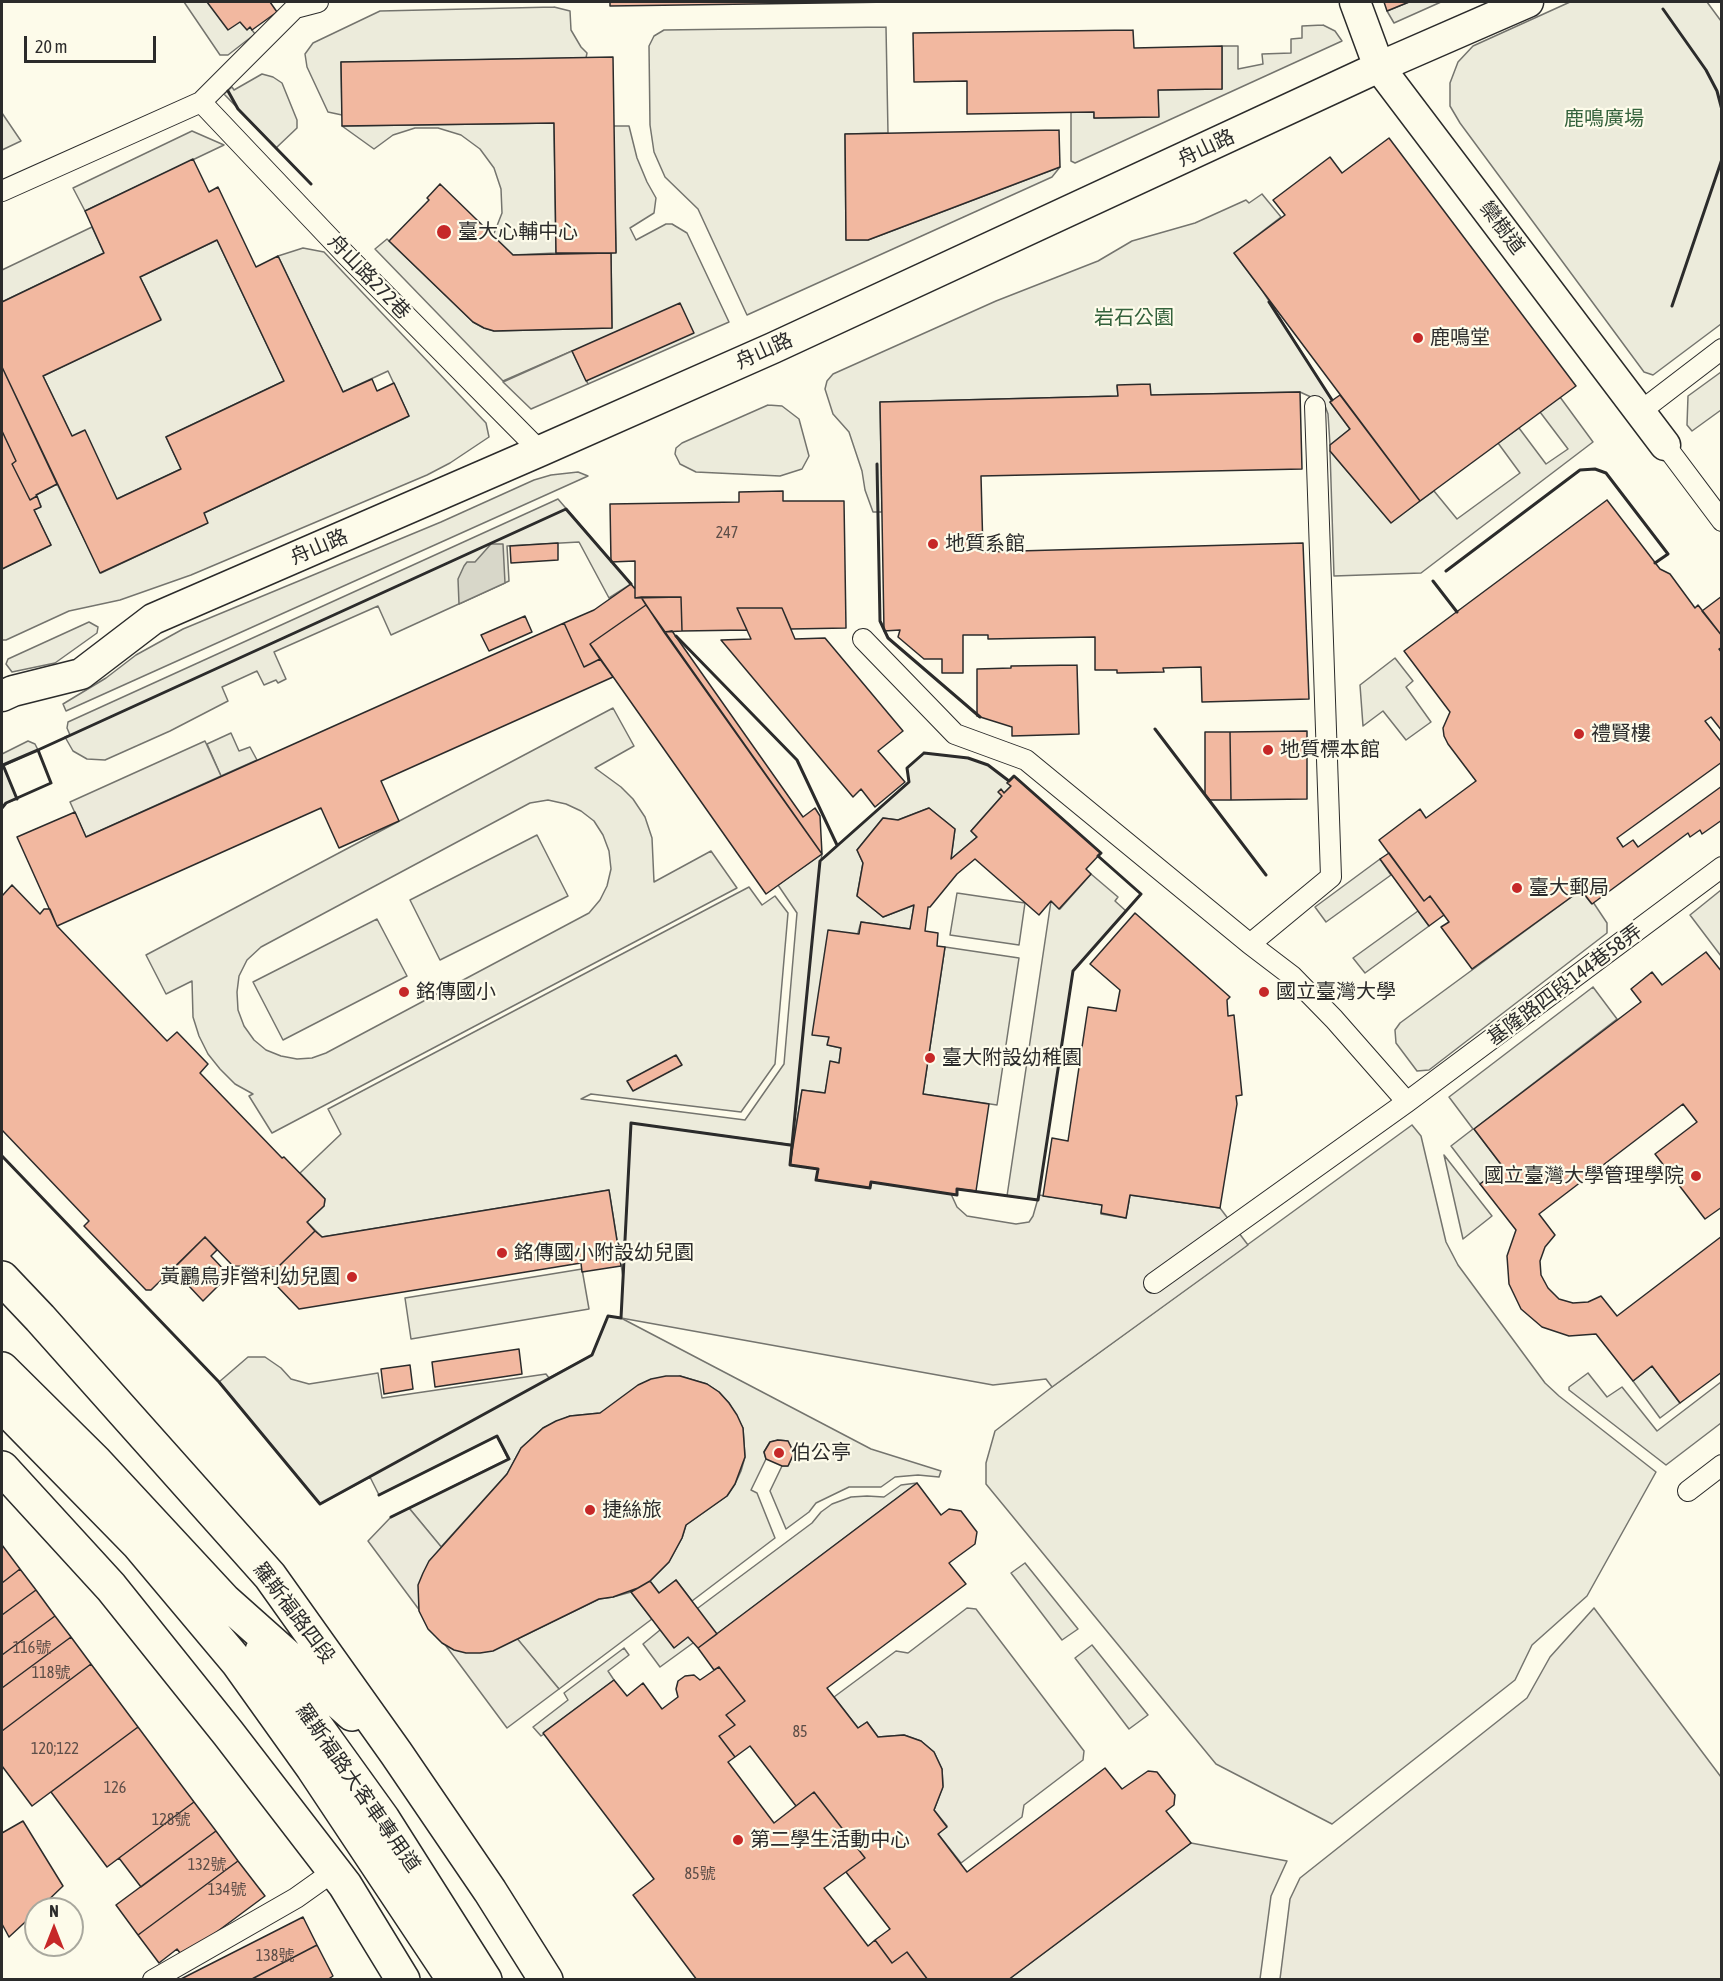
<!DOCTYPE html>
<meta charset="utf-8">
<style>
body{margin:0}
#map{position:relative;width:1723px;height:1981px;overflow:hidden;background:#fdfbea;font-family:"Asap Condensed",sans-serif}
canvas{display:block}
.frame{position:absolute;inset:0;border:3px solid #2b2b2b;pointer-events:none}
.north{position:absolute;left:24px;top:1897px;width:60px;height:60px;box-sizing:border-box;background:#fdfbea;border:2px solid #a9a89e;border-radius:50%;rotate:0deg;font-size:16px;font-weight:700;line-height:24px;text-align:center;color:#2b2b2b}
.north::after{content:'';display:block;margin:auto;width:21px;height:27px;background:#c62828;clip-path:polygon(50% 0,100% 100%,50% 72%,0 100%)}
.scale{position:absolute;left:24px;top:36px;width:132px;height:27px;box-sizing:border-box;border:3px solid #2b2b2b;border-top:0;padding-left:8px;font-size:18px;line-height:21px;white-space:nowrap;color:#2b2b2b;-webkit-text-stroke:4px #fdfbea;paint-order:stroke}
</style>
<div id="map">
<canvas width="1723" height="1981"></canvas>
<div class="frame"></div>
<div class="north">N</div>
<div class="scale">20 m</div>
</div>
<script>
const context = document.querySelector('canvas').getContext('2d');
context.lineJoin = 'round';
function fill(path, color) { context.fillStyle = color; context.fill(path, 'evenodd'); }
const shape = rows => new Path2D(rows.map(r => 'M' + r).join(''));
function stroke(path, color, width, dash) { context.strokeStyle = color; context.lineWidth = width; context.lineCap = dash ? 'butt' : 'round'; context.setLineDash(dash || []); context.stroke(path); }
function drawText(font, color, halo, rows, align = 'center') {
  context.font = font + ' "Asap Condensed","Noto Sans TC",sans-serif'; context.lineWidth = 4.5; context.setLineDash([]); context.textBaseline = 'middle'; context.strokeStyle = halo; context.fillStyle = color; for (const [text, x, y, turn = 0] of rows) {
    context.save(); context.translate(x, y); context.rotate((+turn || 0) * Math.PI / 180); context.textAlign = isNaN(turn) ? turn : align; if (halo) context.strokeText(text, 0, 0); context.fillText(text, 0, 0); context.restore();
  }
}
const green = shape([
 [184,2,245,2,252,30,255,34,228,55,220,55,184,2],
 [1409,2,1441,2,1394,23,1387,11,1409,2],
 [1570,2,1707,2,1721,21,1721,324,1653,375,1644,372,1460,123,1450,106,1450,83,1458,62,1473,46,1570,2],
 [554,7,570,11,571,30,581,47,587,53,586,58,341,62,342,115,328,112,307,67,305,54,313,43,380,11,554,7],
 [1323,25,1335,31,1342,41,1075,163,1071,161,1071,112,1094,112,1094,118,1158,117,1158,90,1222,89,1222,46,1238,46,1238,69,1263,64,1262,54,1291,53,1291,39,1302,38,1302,26,1323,25],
 [886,27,888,133,845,134,846,240,868,240,1060,167,1052,177,747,315,698,209,665,177,654,152,650,125,649,46,654,36,664,30,886,27],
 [262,74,273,77,282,83,297,120,297,128,276,148,224,94,232,87,234,90,262,74],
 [2,113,21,141,2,150,2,113],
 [554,123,556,253,513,255,493,236,502,213,501,189,494,168,480,149,461,135,438,128,415,128,393,135,374,149,342,126,554,123],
 [613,126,629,126,637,158,647,182,656,198,654,213,630,228,636,240,666,224,672,224,687,233,729,322,588,384,572,351,503,381,375,249,387,239,473,322,484,328,494,331,612,328,611,253,616,252,613,126],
 [192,131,224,145,85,211,73,188,192,131],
 [1262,194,1281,217,1234,253,1262,290,1332,400,1330,402,1350,429,1330,445,1328,414,1324,403,1300,392,1151,395,1117,386,1118,396,880,402,882,512,873,512,865,490,862,471,849,432,833,414,825,389,827,381,833,374,996,301,1098,261,1132,241,1195,223,1246,200,1249,203,1262,194],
 [92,227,104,253,2,302,2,270,92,227],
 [217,240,284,381,166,437,181,469,117,499,72,436,43,376,161,319,140,277,217,240],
 [303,248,324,252,486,423,489,437,450,463,427,475,191,575,120,600,69,611,6,640,2,640,2,569,51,545,34,510,41,506,36,495,57,484,101,573,207,523,204,513,409,416,388,371,343,392,278,256,303,248],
 [1721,372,1721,410,1692,431,1687,425,1688,396,1721,372],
 [1560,397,1593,442,1421,573,1334,576,1330,451,1391,522,1434,491,1457,519,1520,473,1498,443,1519,428,1546,464,1568,449,1540,412,1560,397],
 [768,405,782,406,799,419,809,456,802,469,780,476,696,472,680,464,675,454,676,448,682,443,768,405],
 [578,472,588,476,66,711,63,704,106,678,136,655,183,629,441,522,534,480,551,475,578,472],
 [558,499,631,584,609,598,579,542,507,546,509,581,391,635,378,606,274,652,286,679,278,683,276,680,264,685,257,671,222,687,228,701,170,731,105,760,87,759,73,751,65,737,70,735,67,728,68,722,558,499],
 [89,622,98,627,97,633,55,663,12,672,6,664,8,659,89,622],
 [1395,658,1413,681,1406,687,1431,722,1406,740,1383,711,1363,726,1360,685,1395,658],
 [613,708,634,746,595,768,621,787,633,799,645,817,652,838,654,882,711,851,737,888,272,1133,249,1096,253,1094,235,1084,220,1069,208,1054,199,1036,193,1017,192,981,166,994,146,955,613,708],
 [548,800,566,804,581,811,594,821,603,835,609,851,611,869,607,886,600,900,589,913,326,1053,312,1058,297,1059,281,1056,266,1050,254,1040,244,1026,238,1010,237,992,239,976,247,960,261,947,530,803,548,800],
 [231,733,239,751,250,747,257,760,221,776,207,744,231,733],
 [28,741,35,744,38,750,3,766,17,799,6,803,2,808,2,754,28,741],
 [924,753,968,758,988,765,1009,781,1007,783,1011,786,1004,793,1001,790,1002,796,971,831,977,837,951,859,955,829,929,808,898,820,883,818,857,850,863,863,857,896,883,917,914,905,910,929,861,922,829,1037,828,1045,841,1048,839,1063,831,1062,825,1093,802,1090,793,1145,631,1124,623,1277,609,1190,322,1237,307,1222,324,1206,325,1199,300,1173,341,1134,328,1109,749,887,762,905,775,896,788,913,775,1064,741,1112,591,1094,581,1099,745,1120,784,1064,797,913,778,885,822,854,821,860,909,782,907,768,924,753],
 [537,835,568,896,440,960,410,900,537,835],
 [1380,859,1391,875,1326,922,1315,907,1380,859],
 [1091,874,1118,897,1115,901,1126,911,1073,971,1038,1200,1007,1196,1051,901,1060,909,1091,874],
 [1581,890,1591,903,1593,902,1607,923,1607,933,1429,1070,1417,1071,1396,1043,1395,1030,1400,1023,1581,890],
 [1721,890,1721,956,1690,915,1721,890],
 [957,893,1025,903,1019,945,950,935,957,893],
 [1418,911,1429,926,1365,973,1353,958,1418,911],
 [377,919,407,976,283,1040,253,982,377,919],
 [945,947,1019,958,997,1105,923,1094,945,947],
 [1593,987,1617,1019,1474,1129,1503,1167,1480,1184,1451,1146,1473,1129,1449,1097,1593,987],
 [1412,1125,1421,1136,1446,1242,1458,1265,1545,1383,1559,1396,1656,1472,1587,1596,1532,1645,1515,1680,1332,1824,1216,1764,986,1484,986,1463,995,1431,1052,1387,1412,1125],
 [1444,1155,1492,1216,1463,1239,1444,1155],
 [582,1269,589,1309,411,1339,405,1298,582,1269],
 [608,1316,621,1318,871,1449,941,1471,939,1477,918,1475,895,1477,881,1487,849,1487,816,1503,809,1512,786,1529,770,1491,782,1466,788,1466,794,1453,788,1441,778,1440,770,1442,764,1452,766,1459,751,1490,757,1493,775,1538,692,1601,676,1580,659,1593,650,1581,669,1562,682,1538,686,1525,727,1496,735,1484,741,1471,745,1457,743,1428,729,1403,719,1392,707,1384,680,1376,600,1413,570,1416,543,1428,521,1448,507,1474,441,1547,409,1508,508,1459,497,1436,379,1495,370,1477,320,1504,219,1382,248,1357,265,1357,281,1368,291,1379,309,1384,378,1373,382,1398,546,1374,549,1378,592,1355,608,1316],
 [1652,1366,1680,1403,1660,1418,1633,1381,1652,1366],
 [1588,1373,1607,1397,1622,1387,1657,1431,1721,1382,1721,1423,1666,1465,1569,1390,1569,1387,1588,1373],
 [917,1483,717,1634,693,1643,660,1667,643,1644,660,1630,698,1608,812,1523,821,1512,832,1504,851,1497,867,1496,884,1497,901,1485,917,1483],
 [1025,1563,1078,1629,1062,1640,1011,1573,1025,1563],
 [631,1592,652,1619,559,1689,517,1639,599,1599,613,1597,631,1592],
 [1092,1645,1148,1715,1129,1729,1075,1658,1092,1645],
 [624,1648,629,1655,608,1671,614,1680,544,1732,544,1734,541,1736,533,1727,568,1700,564,1693,624,1648]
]);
const parking = shape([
 [572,351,588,384,531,409,503,382,572,351],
 [205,741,221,776,86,837,70,802,205,741],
 [631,1123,793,1145,790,1165,818,1169,817,1180,869,1188,871,1182,951,1194,957,1207,967,1216,1016,1224,1029,1222,1033,1216,1039,1195,1102,1205,1101,1214,1126,1218,1130,1195,1220,1208,1248,1245,1052,1387,1046,1379,993,1385,621,1318,631,1123],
 [409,1508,559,1689,507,1728,368,1541,391,1517,409,1508],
 [967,1608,976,1609,1084,1751,1083,1760,1024,1805,1022,1817,961,1863,938,1834,947,1826,934,1810,943,1786,942,1769,934,1752,921,1741,904,1735,878,1737,867,1722,858,1728,834,1697,896,1651,908,1653,967,1608],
 [1594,1608,1721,1777,1721,1979,1280,1979,1290,1899,1300,1878,1527,1698,1550,1657,1594,1608],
 [1191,1843,1287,1861,1271,1896,1260,1979,1008,1980,1191,1843]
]);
const water = shape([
 [491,544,503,544,505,583,459,604,458,579,464,566,467,562,475,562,491,544]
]);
const building = shape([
 [207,2,270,2,277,12,252,30,250,27,247,30,240,22,228,30,207,2],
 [610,2,894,2,610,6,610,2],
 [1384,2,1409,2,1387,11,1384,2],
 [1133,30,1134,48,1222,46,1222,89,1158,90,1159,117,1094,118,1094,112,967,114,967,81,914,82,913,33,1133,30],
 [613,57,616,253,556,253,554,123,342,126,341,62,613,57],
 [1059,130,1060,167,868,240,846,240,845,134,1059,130],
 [1389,138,1576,386,1420,501,1234,253,1285,215,1273,200,1330,157,1342,173,1389,138],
 [193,159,209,192,218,187,256,267,278,256,343,392,372,379,377,391,394,383,409,416,204,513,208,523,100,573,2,367,2,302,104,253,85,211,193,159],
 [217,240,284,381,166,437,181,469,117,499,85,430,72,436,43,376,161,320,140,277,217,240],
 [440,184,513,255,611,253,612,328,494,331,484,328,473,322,389,241,429,200,427,198,440,184],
 [680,303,694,333,586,381,572,351,680,303],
 [2,367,57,484,36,495,37,496,30,500,12,464,16,461,2,431,2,367],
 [1150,384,1151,395,1300,392,1302,469,981,476,983,552,1303,543,1309,699,1202,702,1201,667,1163,668,1164,672,1117,673,1117,670,1095,670,1095,637,988,639,988,635,963,635,963,673,942,673,942,659,924,659,898,637,900,630,884,631,880,402,1118,396,1117,385,1150,384],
 [1340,395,1420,501,1391,523,1330,451,1330,445,1350,429,1330,402,1340,395],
 [2,431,16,461,12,464,30,500,37,496,41,507,34,510,51,545,2,569,2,431],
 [783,491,783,501,844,501,846,628,791,629,782,608,737,608,747,630,682,631,681,597,635,598,635,561,611,562,610,504,739,502,739,492,783,491],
 [1607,500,1660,569,1670,574,1695,608,1698,605,1722,636,1722,647,1719,649,1722,653,1722,731,1711,717,1705,721,1722,743,1722,762,1617,838,1623,847,1633,840,1638,847,1722,786,1722,820,1702,834,1700,830,1690,837,1688,833,1592,904,1581,890,1472,969,1441,927,1449,922,1430,896,1424,901,1379,840,1420,809,1426,818,1476,781,1448,744,1444,736,1443,728,1450,712,1404,651,1607,500],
 [558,543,558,560,511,563,510,546,558,543],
 [631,584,635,589,635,598,641,597,646,605,590,644,600,659,584,667,564,623,594,610,631,584],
 [1722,596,1722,636,1702,611,1722,596],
 [641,597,681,597,682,631,664,632,641,597],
 [646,605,822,854,766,894,590,644,646,605],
 [737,608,782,608,795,639,825,638,903,731,878,751,905,782,875,807,861,789,853,797,721,640,751,639,737,608],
 [525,616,532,632,489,651,481,635,525,616],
 [564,623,584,667,600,659,613,677,381,781,399,821,339,848,321,808,57,926,17,837,75,812,86,837,564,623],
 [672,631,803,817,815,808,820,816,822,854,664,632,672,631],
 [1077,665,1079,734,1012,736,1012,727,977,716,977,669,1011,668,1011,666,1077,665],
 [1307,731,1307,799,1231,800,1230,732,1307,731],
 [1205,732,1230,732,1231,800,1210,800,1205,795,1205,732],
 [1014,776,1101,853,1086,869,1091,874,1059,909,1051,901,1039,915,975,859,957,874,930,907,928,907,925,931,938,933,937,946,945,947,923,1094,989,1104,976,1191,957,1189,957,1195,871,1182,870,1188,816,1180,818,1169,790,1165,802,1090,825,1093,830,1061,839,1063,841,1048,827,1045,829,1037,812,1035,828,930,859,934,861,922,910,929,914,905,883,917,857,896,863,863,857,850,883,818,898,820,929,808,955,829,951,859,977,837,971,831,1002,796,998,792,1001,789,1004,793,1011,786,1007,783,1014,776],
 [1389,853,1424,901,1430,896,1444,915,1429,926,1380,859,1389,853],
 [12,885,40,914,44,909,50,909,57,926,167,1041,177,1032,208,1064,200,1073,282,1158,284,1157,325,1199,324,1206,307,1222,315,1231,278,1267,233,1266,205,1237,151,1290,146,1290,84,1226,89,1221,2,1130,2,896,12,885],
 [1135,913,1230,997,1227,1000,1228,1016,1234,1015,1242,1095,1236,1096,1237,1104,1220,1208,1130,1195,1126,1218,1101,1213,1102,1205,1043,1196,1052,1138,1068,1141,1088,1007,1116,1011,1120,990,1090,964,1135,913],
 [1706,952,1722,972,1722,1207,1705,1219,1655,1154,1697,1122,1683,1104,1539,1214,1555,1235,1545,1247,1540,1261,1541,1275,1548,1288,1559,1299,1573,1303,1588,1302,1601,1296,1617,1316,1722,1236,1722,1372,1680,1403,1652,1366,1633,1381,1596,1334,1569,1336,1542,1327,1521,1309,1509,1284,1507,1256,1516,1230,1480,1184,1503,1167,1474,1129,1641,1002,1631,989,1652,972,1662,985,1706,952],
 [676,1055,682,1065,633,1091,627,1081,676,1055],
 [609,1190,621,1266,582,1272,581,1263,299,1309,275,1284,282,1277,272,1267,278,1267,315,1231,322,1237,609,1190],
 [205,1237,217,1250,211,1256,226,1272,226,1278,203,1301,173,1269,205,1237],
 [519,1349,522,1374,435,1387,432,1362,519,1349],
 [410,1365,413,1389,384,1394,381,1369,410,1365],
 [666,1376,680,1376,707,1384,719,1392,729,1403,737,1415,743,1428,745,1457,735,1484,727,1496,686,1525,682,1538,669,1562,650,1581,638,1588,613,1597,599,1599,493,1651,480,1653,466,1653,454,1650,442,1643,428,1629,419,1611,418,1585,423,1573,429,1561,507,1474,521,1448,543,1428,556,1421,570,1416,600,1413,638,1385,651,1379,666,1376],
 [778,1440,788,1441,794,1453,788,1466,782,1466,766,1459,764,1452,770,1442,778,1440],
 [917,1483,941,1515,949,1509,961,1511,977,1532,975,1544,949,1563,966,1584,827,1688,858,1728,867,1722,878,1737,904,1735,921,1741,934,1752,942,1769,943,1787,934,1810,947,1827,938,1834,967,1872,1105,1768,1122,1789,1148,1771,1157,1772,1175,1795,1174,1805,1166,1811,1191,1843,1008,1980,928,1980,907,1952,892,1963,875,1940,890,1929,846,1872,865,1858,814,1792,796,1806,750,1746,735,1757,719,1736,735,1725,726,1715,745,1701,719,1667,714,1670,698,1648,917,1483],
 [2,1545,20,1569,2,1583,2,1545],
 [20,1569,36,1590,2,1615,2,1583,20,1569],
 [676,1580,717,1634,698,1648,688,1637,674,1648,631,1592,650,1581,659,1593,676,1580],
 [36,1590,55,1616,2,1655,2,1615,36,1590],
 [55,1616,71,1637,2,1688,2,1655,55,1616],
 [71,1637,91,1664,2,1731,2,1688,71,1637],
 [91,1664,138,1727,32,1806,2,1766,2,1731,91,1664],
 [719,1667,745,1701,726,1715,735,1725,719,1736,735,1757,728,1762,774,1823,814,1792,865,1858,824,1888,868,1946,875,1940,892,1963,907,1952,928,1980,697,1980,633,1895,654,1879,543,1733,614,1680,627,1696,643,1683,662,1709,678,1697,676,1689,678,1681,685,1676,694,1675,700,1680,719,1667],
 [138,1727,194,1802,107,1867,51,1792,138,1727],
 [194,1802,216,1831,141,1887,119,1858,194,1802],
 [23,1821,63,1886,39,1909,36,1909,36,1912,9,1937,2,1924,2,1833,23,1821],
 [216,1831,238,1861,138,1935,116,1905,216,1831],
 [238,1861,265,1896,183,1957,177,1949,159,1963,138,1935,238,1861],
 [303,1917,317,1945,250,1980,179,1980,303,1917],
 [317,1945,333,1976,327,1980,250,1980,317,1945]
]);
const service = shape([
 [201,102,346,255,540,451],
 [2,191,201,102,295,8,318,2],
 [1641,411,1722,349],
 [1665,445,1722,521],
 [863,639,955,734,1026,760,1250,944,1292,976,1334,1019,1407,1102],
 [1250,944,1331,877,1315,406],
 [1154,1283,1407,1102,1722,867],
 [1688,1491,1722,1465],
 [153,1980,296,1898,334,1871]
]);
const pedestrian = shape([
 [1355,2,1379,67,1665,445],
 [2,696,13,691,81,674,153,619,540,451,773,348,1379,67,1528,2]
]);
const primary = shape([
 [2,1278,40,1318,270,1576,396,1753,490,1891,546,1980],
 [2,1369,95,1461,224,1600,352,1714],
 [2,1405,138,1544,238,1663,313,1768,454,1980],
 [2,1468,111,1587,228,1733,345,1885,403,1980],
 [262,1651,383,1819,485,1980]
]);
const wall = shape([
 [1663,9,1706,70,1717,91,1722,110],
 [228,91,238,109,311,184],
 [1269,302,1332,400],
 [1672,306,1722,159],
 [877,464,880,621,888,638,980,717],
 [1446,571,1580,470,1595,469,1606,473,1668,554,1655,563],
 [1433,581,1457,612],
 [676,636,797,760,837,845],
 [1155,729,1266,875],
 [924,753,968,758,988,765,1009,781,1014,776,1101,853,1098,856,1141,894,1073,971,1038,1200,957,1189,957,1195,871,1182,870,1188,816,1180,818,1169,790,1165,820,861,909,782,907,768,924,753],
 [17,799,3,765,38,750],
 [2,808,6,803,51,783,38,750,566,509,631,584],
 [2,1156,219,1382,320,1504,592,1355,608,1316,621,1318,631,1123,790,1145],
 [379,1495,497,1436,509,1459,391,1517]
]);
const markers = [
 [444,232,8,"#c62828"],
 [1418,338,6,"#c62828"],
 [933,544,6,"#c62828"],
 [1579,734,6,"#c62828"],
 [1268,750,6,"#c62828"],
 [1517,888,6,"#c62828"],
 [404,992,6,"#c62828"],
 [1264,992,6,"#c62828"],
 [930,1058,6,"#c62828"],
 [1696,1176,6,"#c62828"],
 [502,1253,6,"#c62828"],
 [352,1277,6,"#c62828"],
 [779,1453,6,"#c62828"],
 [590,1510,6,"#c62828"],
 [738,1840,6,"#c62828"]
];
const numberNames = [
 ["247",727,533],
 ["116號",32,1648],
 ["118號",51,1673],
 ["85",800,1732],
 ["120;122",55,1749],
 ["126",115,1788],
 ["128號",171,1820],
 ["132號",207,1865],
 ["85號",700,1874],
 ["134號",227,1890],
 ["138號",275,1956]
];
const parkNames = [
 ["鹿鳴廣場",1604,119],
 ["岩石公園",1134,318]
];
const streetNames = [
 ["舟山路",1206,148,-25],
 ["欒樹道",1502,228,53],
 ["舟山路272巷",369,277,46],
 ["舟山路",764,351,-24],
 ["舟山路",319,547,-23],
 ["基隆路四段144巷58弄",1565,985,-37],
 ["羅斯福路四段",294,1613,53],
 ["羅斯福路大客車專用道",358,1788,55]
];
const poiNames = [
 ["臺大心輔中心",458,232],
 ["鹿鳴堂",1430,338],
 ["地質系館",945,544],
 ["禮賢樓",1591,734],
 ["地質標本館",1280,750],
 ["臺大郵局",1529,888],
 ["銘傳國小",416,992],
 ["國立臺灣大學",1276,992],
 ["臺大附設幼稚園",942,1058],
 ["國立臺灣大學管理學院",1684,1176,"right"],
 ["銘傳國小附設幼兒園",514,1253],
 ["黃鸝鳥非營利幼兒園",340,1277,"right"],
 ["伯公亭",791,1453],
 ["捷絲旅",602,1510],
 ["第二學生活動中心",750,1840]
];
fill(green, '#ecebdb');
stroke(green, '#74746e', 1.5);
fill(parking, '#eceadb');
stroke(parking, '#74746e', 1.5);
fill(water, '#d8d7c9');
stroke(water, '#74746e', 1.5);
fill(building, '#f2b8a0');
stroke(building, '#2b2b2b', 1.5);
stroke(service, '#2b2b2b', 22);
stroke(pedestrian, '#2b2b2b', 33);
stroke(primary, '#2b2b2b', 36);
stroke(service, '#fdfbea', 20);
stroke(pedestrian, '#fdfbea', 30);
stroke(primary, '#fdfbea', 33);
stroke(wall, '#2b2b2b', 3);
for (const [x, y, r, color] of markers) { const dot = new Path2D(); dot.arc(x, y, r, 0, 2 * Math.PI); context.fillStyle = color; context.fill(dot); stroke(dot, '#fdfbea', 2); }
drawText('16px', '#5d4e48', null, numberNames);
drawText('20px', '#34623c', '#fdfbea', parkNames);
drawText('20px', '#2b2b2b', '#fdfbea', streetNames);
drawText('20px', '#2b2b2b', '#fdfbea', poiNames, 'left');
</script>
